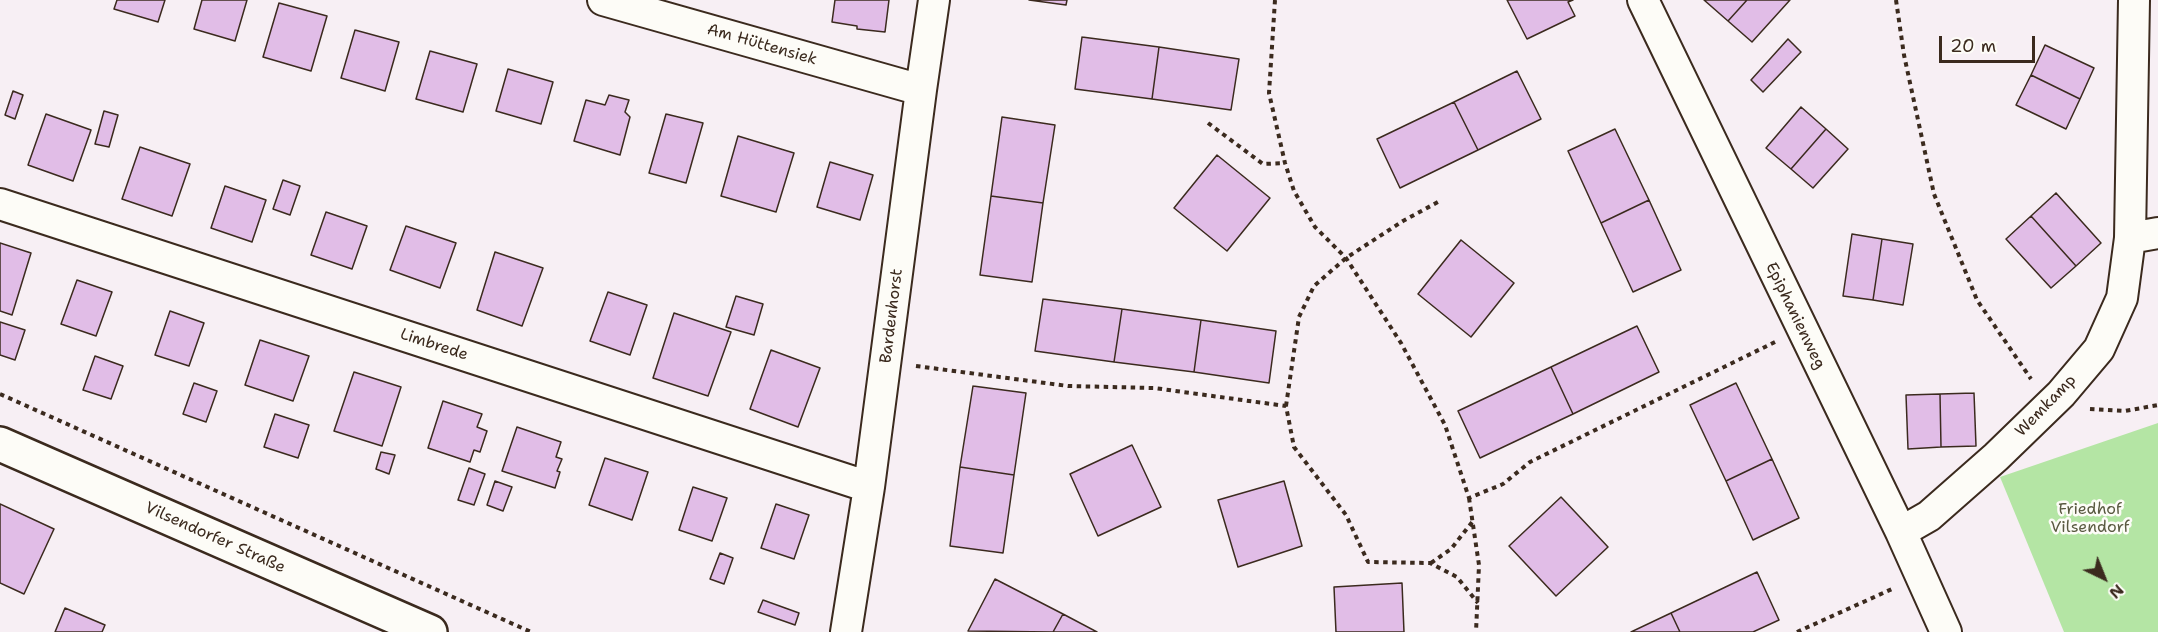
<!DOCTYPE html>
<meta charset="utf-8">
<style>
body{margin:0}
#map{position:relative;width:2158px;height:632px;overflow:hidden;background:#f7eff4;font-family:"Shantell Sans",sans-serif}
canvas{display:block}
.north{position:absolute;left:2074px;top:548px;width:60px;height:60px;-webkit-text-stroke:4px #fdfcf7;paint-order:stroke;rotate:137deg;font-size:16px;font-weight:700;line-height:24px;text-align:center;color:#3b2a1e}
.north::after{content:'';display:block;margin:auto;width:21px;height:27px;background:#3b2a1e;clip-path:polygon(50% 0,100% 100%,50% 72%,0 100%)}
.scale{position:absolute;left:1939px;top:36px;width:96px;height:27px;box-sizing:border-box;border:3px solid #3b2a1e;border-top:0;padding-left:8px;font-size:18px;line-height:21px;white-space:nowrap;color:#3b2a1e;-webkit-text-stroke:4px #fdfcf7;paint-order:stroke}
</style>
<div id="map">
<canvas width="2158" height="632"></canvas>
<div class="north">N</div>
<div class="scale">20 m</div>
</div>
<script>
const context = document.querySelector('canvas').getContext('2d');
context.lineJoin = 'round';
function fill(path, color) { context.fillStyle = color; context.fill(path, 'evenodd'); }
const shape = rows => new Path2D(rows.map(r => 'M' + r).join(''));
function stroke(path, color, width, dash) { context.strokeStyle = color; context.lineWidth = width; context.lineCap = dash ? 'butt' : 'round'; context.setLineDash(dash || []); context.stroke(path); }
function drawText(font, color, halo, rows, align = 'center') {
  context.font = font + ' "Shantell Sans",sans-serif'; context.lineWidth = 5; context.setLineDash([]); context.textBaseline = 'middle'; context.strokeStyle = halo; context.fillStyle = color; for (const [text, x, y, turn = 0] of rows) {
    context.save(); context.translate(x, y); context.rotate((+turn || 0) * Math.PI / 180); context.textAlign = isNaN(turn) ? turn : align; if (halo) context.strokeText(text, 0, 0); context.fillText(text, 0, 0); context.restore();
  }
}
const green = shape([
 [2158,423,2158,632,2064,632,2000,477]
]);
const building = shape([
 [117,0,165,0,158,22,114,9,117,0],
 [202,0,247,0,235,41,194,29,202,0],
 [835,0,889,0,885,32,857,29,857,26,832,22,835,0],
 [1029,0,1067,0,1066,5,1029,0],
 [1507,0,1573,0,1568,2,1575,16,1527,39,1507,0],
 [1704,0,1747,0,1728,21,1704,0],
 [1747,0,1790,0,1752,42,1728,21,1747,0],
 [279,3,327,16,311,71,263,57,279,3],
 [355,30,399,42,385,91,341,78,355,30],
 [1082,37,1159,47,1152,99,1075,89,1082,37],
 [1788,39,1801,52,1763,92,1751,80,1788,39],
 [2045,45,2094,68,2080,99,2031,75,2045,45],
 [1159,47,1239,59,1231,110,1152,99,1159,47],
 [430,51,477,64,463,112,416,99,430,51],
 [508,69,553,82,541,124,496,111,508,69],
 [1517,71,1541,119,1478,150,1454,102,1517,71],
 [2031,75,2080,99,2066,129,2016,105,2031,75],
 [13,91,23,95,15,119,5,115,13,91],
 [609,95,629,100,625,112,630,117,620,155,574,141,586,100,605,105,609,95],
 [1454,102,1478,150,1400,188,1377,139,1454,102],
 [1801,107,1826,129,1791,169,1766,148,1801,107],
 [104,111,118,115,109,147,95,144,104,111],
 [46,114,91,130,73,181,28,165,46,114],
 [666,114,703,123,686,183,649,173,666,114],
 [1002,117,1055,125,1043,203,991,196,1002,117],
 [1615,129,1649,200,1601,223,1568,151,1615,129],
 [1826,129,1848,149,1813,188,1791,169,1826,129],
 [738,136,794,153,776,212,721,196,738,136],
 [140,147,190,164,172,216,122,199,140,147],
 [1217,155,1270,198,1227,251,1174,208,1217,155],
 [830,162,873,175,860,220,817,207,830,162],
 [283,180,300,186,290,215,273,209,283,180],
 [225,186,266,200,252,242,211,228,225,186],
 [2056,193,2101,243,2076,266,2031,216,2056,193],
 [991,196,1043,203,1032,282,980,275,991,196],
 [1649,200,1681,270,1633,292,1601,223,1649,200],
 [326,212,367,226,352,269,311,255,326,212],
 [2031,216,2076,266,2051,288,2006,239,2031,216],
 [406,226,456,243,440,288,390,270,406,226],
 [1852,234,1882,239,1873,300,1843,296,1852,234],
 [1882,239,1913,244,1903,305,1873,300,1882,239],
 [1461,240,1514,283,1471,337,1418,294,1461,240],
 [0,243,31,253,12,315,0,311,0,243],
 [495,252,543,268,522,326,477,310,495,252],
 [77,280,112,292,96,336,61,324,77,280],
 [608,292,647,305,630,355,590,341,608,292],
 [736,296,763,304,754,335,726,327,736,296],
 [1043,299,1122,309,1114,362,1035,351,1043,299],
 [1122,309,1201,320,1194,372,1114,362,1122,309],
 [170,311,204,323,189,366,155,355,170,311],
 [674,313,731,332,708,396,653,378,674,313],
 [1201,320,1276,331,1269,383,1194,372,1201,320],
 [0,322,25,330,15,360,0,355,0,322],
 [1637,326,1659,372,1573,414,1551,367,1637,326],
 [260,340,309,356,293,401,245,385,260,340],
 [771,350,820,368,798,427,750,409,771,350],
 [95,356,123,366,111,399,83,390,95,356],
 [1551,367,1573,414,1480,458,1458,411,1551,367],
 [354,372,401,387,382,446,334,431,354,372],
 [194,383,217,391,206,422,183,414,194,383],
 [1736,383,1772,459,1726,481,1690,405,1736,383],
 [973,386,1026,393,1014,475,960,467,973,386],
 [1974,393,1976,446,1941,447,1940,394,1974,393],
 [1940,394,1941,447,1908,449,1906,395,1940,394],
 [443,401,482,414,477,427,487,431,480,452,474,450,470,462,428,448,443,401],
 [275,414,309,425,298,458,264,447,275,414],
 [517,427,561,442,556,457,562,459,557,471,560,472,555,488,502,471,517,427],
 [1132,445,1161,507,1098,536,1070,474,1132,445],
 [381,452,395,455,389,474,376,469,381,452],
 [605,458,648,472,632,520,589,505,605,458],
 [1772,459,1799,518,1753,540,1726,481,1772,459],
 [960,467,1014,475,1003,553,950,546,960,467],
 [469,468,485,474,474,505,458,500,469,468],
 [495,481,512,487,503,511,487,505,495,481],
 [1284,481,1302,546,1238,567,1218,500,1284,481],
 [693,487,727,498,712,541,679,530,693,487],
 [1561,497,1608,547,1556,596,1509,546,1561,497],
 [0,504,54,529,24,594,0,583,0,504],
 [776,504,809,515,794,559,761,548,776,504],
 [720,553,733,558,724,584,710,579,720,553],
 [1757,572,1779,620,1753,632,1680,632,1671,613,1757,572],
 [995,579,1063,614,1053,632,968,631,995,579],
 [1402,583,1404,632,1336,632,1334,587,1402,583],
 [763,600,799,613,795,625,758,612,763,600],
 [65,608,105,625,102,632,55,632,65,608],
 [1671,613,1680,632,1631,632,1671,613],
 [1063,614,1097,632,1053,632,1063,614]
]);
const path = shape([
 [1275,0,1269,93,1285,163,1294,191,1315,227,1346,258,1401,343,1445,425,1469,498,1503,484,1530,462,1775,342],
 [1896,0,1904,55,1934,194,1977,300,2031,379],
 [1208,123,1263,164,1285,163],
 [916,366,1068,386,1154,388,1286,406,1294,447,1346,515,1368,562,1430,563,1457,577,1478,603],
 [0,394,531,632],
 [1286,406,1299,317,1314,286,1346,258,1403,221,1438,202],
 [2090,409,2125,411,2158,405],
 [1469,498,1479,565,1476,632],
 [1431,563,1451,549,1473,521],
 [1797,632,1892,589]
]);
const street = shape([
 [603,0,921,90],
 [1643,0,1901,532,1946,632],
 [0,204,869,487],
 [2130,238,2158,233],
 [1901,532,1929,516,1996,457,2061,394,2099,349,2122,298,2130,238,2134,0],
 [846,632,869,487,921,90,934,0]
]);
const secondary = shape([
 [0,444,430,632]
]);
const streetNames = [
 ["Am Hüttensiek",762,45,16],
 ["Bardenhorst",892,316,-83],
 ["Epiphanienweg",1795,316,64],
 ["Limbrede",434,345,18],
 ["Wemkamp",2046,406,-46],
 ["Vilsendorfer Straße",215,538,24]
];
const parkNames = [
 ["Friedhof",2090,510],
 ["Vilsendorf",2090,528]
];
fill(green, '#b4e5a4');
fill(building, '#e1bde7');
stroke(building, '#3b2a1e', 1.5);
stroke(street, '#3b2a1e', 34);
stroke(secondary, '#3b2a1e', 38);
stroke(path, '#3b2a1e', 4, [4.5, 4.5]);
stroke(street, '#fdfcf7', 30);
stroke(secondary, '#fdfcf7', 33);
drawText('16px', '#3b2a1e', '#fdfcf7', streetNames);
drawText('16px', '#595940', '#fdfcf7', parkNames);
</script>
